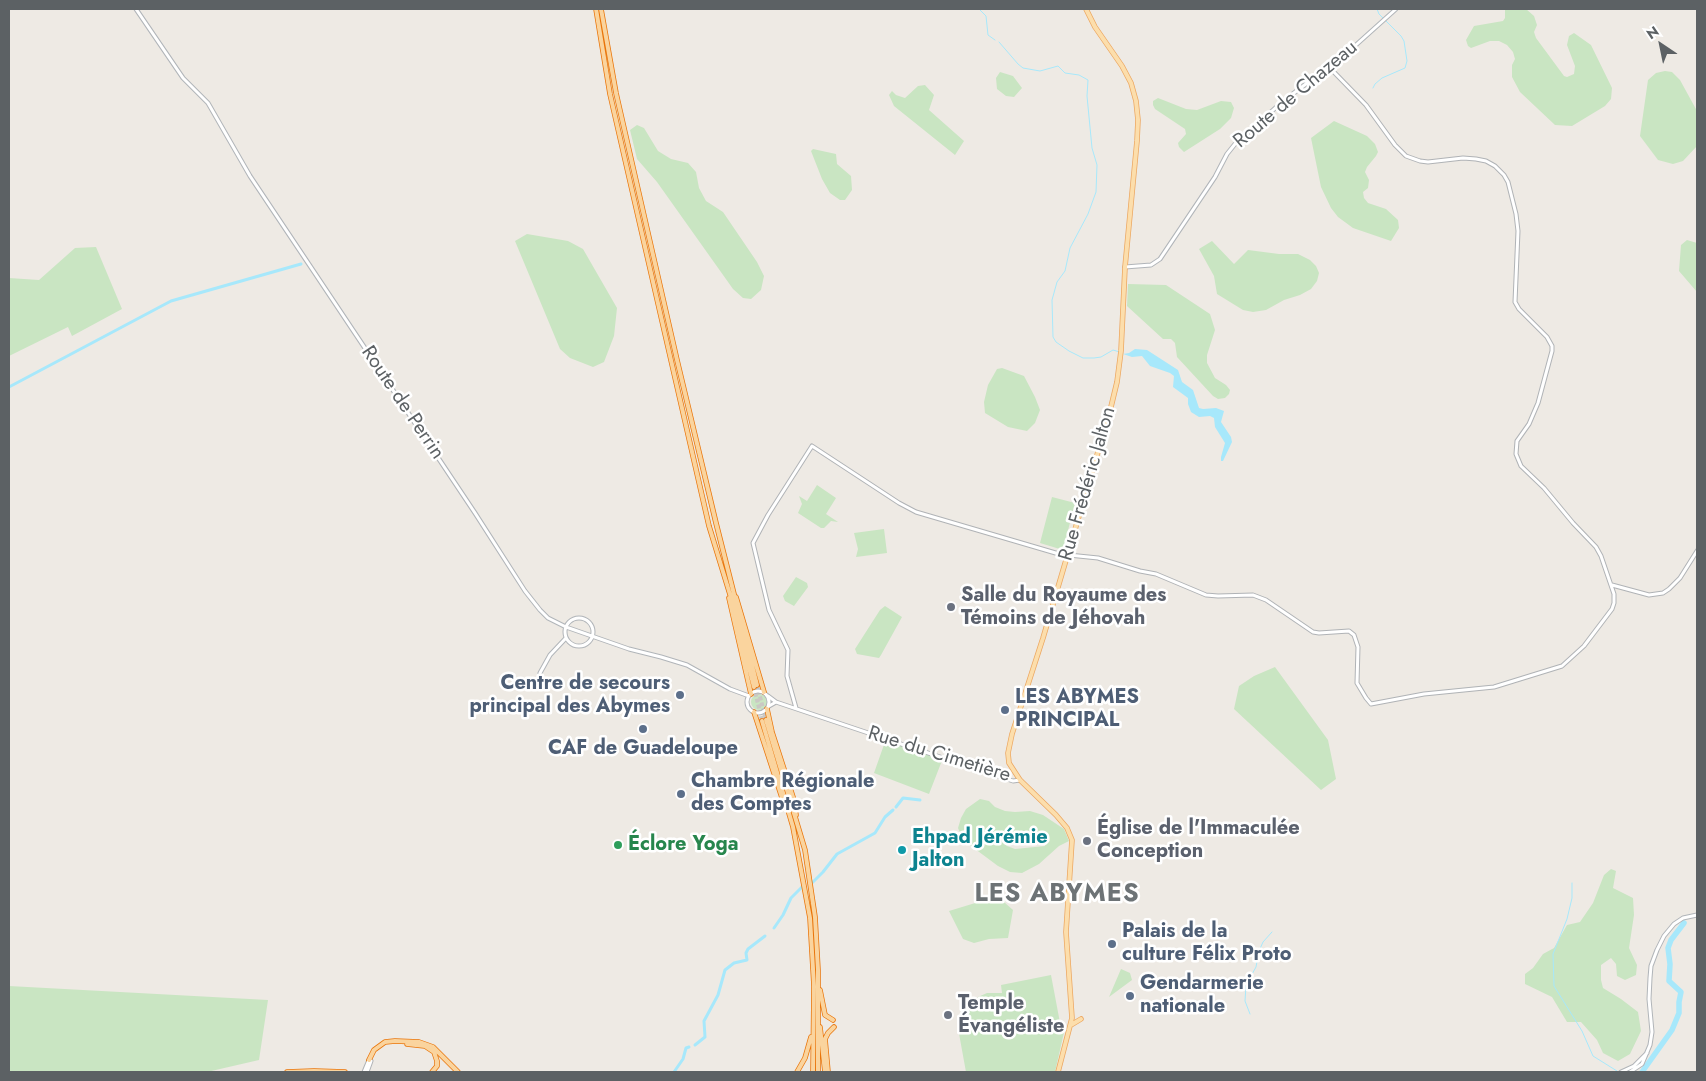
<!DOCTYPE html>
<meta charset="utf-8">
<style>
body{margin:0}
#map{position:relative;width:1706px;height:1081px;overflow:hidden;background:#eeeae4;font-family:Jost,sans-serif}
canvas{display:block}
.frame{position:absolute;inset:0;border:10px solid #5c6164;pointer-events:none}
.north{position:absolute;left:1636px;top:20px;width:50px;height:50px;-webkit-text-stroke:4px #fff;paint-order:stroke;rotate:326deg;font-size:14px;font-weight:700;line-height:20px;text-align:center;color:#5c6164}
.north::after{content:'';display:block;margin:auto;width:18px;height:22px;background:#5c6164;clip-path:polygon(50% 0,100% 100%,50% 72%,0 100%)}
</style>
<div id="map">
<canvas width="1706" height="1081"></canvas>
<div class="frame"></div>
<div class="north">N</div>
</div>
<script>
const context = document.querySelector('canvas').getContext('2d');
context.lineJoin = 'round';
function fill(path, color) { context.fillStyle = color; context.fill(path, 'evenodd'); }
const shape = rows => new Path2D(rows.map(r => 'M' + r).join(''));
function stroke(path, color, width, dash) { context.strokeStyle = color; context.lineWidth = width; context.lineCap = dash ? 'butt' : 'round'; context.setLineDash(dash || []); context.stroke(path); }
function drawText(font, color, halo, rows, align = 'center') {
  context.font = font + ' Jost,sans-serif'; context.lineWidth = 5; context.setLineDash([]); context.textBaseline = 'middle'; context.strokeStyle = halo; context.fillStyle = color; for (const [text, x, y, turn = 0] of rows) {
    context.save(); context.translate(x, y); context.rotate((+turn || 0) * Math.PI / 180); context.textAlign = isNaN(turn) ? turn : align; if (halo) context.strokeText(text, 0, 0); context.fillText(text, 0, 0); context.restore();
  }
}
const green = shape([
 [1505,9,1526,9,1534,16,1537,25,1534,32,1536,38,1564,76,1567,77,1574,74,1575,66,1567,45,1569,36,1574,33,1591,45,1612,88,1611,99,1605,106,1572,126,1555,125,1520,92,1512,77,1512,65,1515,59,1513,52,1507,45,1499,41,1490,41,1471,48,1468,46,1466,40,1474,26,1503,21,1505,18],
 [1665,71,1672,72,1680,80,1697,111,1697,146,1683,161,1673,164,1658,160,1640,136,1648,80,1656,73],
 [1000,72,1013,76,1022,88,1014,97,1006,96,997,89,996,78],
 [925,85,934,95,929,110,964,141,955,155,894,106,889,95,892,91,896,95,905,98,918,86],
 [1158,98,1186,109,1197,110,1221,101,1231,102,1234,108,1231,118,1220,129,1184,152,1179,147,1178,143,1186,134,1185,129,1155,109,1153,105,1153,101],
 [1334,121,1367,136,1375,144,1378,152,1376,156,1367,167,1365,172,1369,180,1368,188,1363,192,1364,198,1368,203,1386,209,1398,220,1399,228,1391,241,1353,228,1338,217,1331,208,1321,187,1311,138],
 [637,125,644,128,658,151,671,159,688,163,696,172,699,188,706,201,723,212,757,262,764,276,761,290,751,299,743,298,733,289,657,182,637,159,630,130],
 [813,149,836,154,837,164,851,176,852,190,845,200,840,200,830,193,822,179,811,151],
 [527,234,568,241,583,249,617,308,614,336,604,362,593,367,570,358,560,349,515,241],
 [1687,240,1697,243,1697,292,1679,271,1681,245],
 [1212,241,1234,264,1248,250,1279,254,1298,254,1310,260,1316,266,1319,273,1317,281,1311,289,1300,295,1284,300,1266,310,1253,312,1243,310,1217,294,1214,276,1199,249],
 [96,247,122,309,72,336,68,327,9,356,9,278,39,280,75,248],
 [1128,284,1166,285,1210,314,1215,330,1207,355,1207,363,1215,378,1226,385,1230,390,1229,394,1225,398,1218,399,1213,396,1177,357,1175,343,1171,339,1163,339,1127,306],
 [1002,368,1024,376,1035,397,1040,410,1035,423,1027,431,1008,427,985,413,984,402,988,385,997,369],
 [817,485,836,498,826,514,838,522,831,521,824,528,821,528,798,513,802,504,799,496,807,501],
 [1052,497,1075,503,1063,550,1040,543],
 [884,529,887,553,856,557,858,549,854,533],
 [796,577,807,583,808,587,794,606,785,601,783,596],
 [885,606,902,617,881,655,879,658,857,654,855,649,880,610],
 [1275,667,1328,740,1336,779,1321,790,1234,709,1239,686,1254,676],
 '751 702a8 8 0 1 1 16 0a8 8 0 1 1-16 0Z',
 [886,739,943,758,929,794,874,773],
 [980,799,989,801,995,807,1005,811,1015,812,1030,811,1043,815,1064,829,1069,841,1059,846,1039,864,1022,873,1010,872,998,866,963,840,958,828,961,818,966,809],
 [1039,834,1044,837,1046,842,1045,846,1015,849,1007,846,1002,842,1002,837,1005,835,1017,836],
 [1611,869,1616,871,1613,888,1633,898,1634,915,1629,948,1637,965,1636,975,1625,980,1617,976,1616,964,1611,958,1601,965,1601,980,1603,988,1621,999,1638,1012,1641,1031,1630,1054,1618,1061,1603,1053,1597,1040,1581,1022,1567,1022,1552,997,1525,984,1525,974,1533,968,1543,954,1554,948,1567,925,1580,922,1593,903,1604,875],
 [993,899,1004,902,1013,910,1008,938,989,939,974,943,963,939,949,911,985,900],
 [1121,969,1130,973,1132,980,1109,997],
 [1051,975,1061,1028,1065,1028,1055,1072,966,1072,958,1028,964,1010,978,997,987,993,1002,993,1001,985],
 [9,986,268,1000,259,1060,207,1072,9,1072]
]);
const water = shape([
 [1135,349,1147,350,1178,370,1182,382,1193,390,1199,408,1203,409,1216,408,1224,411,1221,422,1231,437,1232,442,1223,461,1221,461,1221,457,1225,443,1215,427,1214,418,1210,416,1199,417,1191,412,1188,404,1188,398,1173,387,1174,376,1170,373,1150,366,1142,356,1132,357,1123,354,1129,353]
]);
const stream = shape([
 [979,9,986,16,988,35,995,40],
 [999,42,1018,64,1023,68,1040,71,1058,66,1065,73,1079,75,1088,80,1087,96,1092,148,1097,165,1096,192,1088,214,1070,248,1065,271,1057,282,1052,300,1053,337,1056,342,1069,351,1083,358,1094,358,1101,357,1113,350,1123,353],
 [1373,88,1375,84,1382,78,1405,68,1407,61,1404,41,1401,36,1379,14,1377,9],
 [1572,883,1572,898,1567,919,1553,954,1554,986,1582,1031,1593,1056,1617,1071],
 [1250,1014,1245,1001,1246,985,1256,967,1259,951,1263,942,1272,932]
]);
const canal = shape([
 [9,387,171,301,301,264],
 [896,807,903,798,920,800],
 [813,882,823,872,837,854,875,833,885,817,893,810],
 [774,928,783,915,791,898,802,887],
 [695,1045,705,1037,704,1021,718,995,725,970,734,963,747,960,746,953,748,949,765,936],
 [674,1072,683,1059,686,1048,689,1047]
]);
const river = shape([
 [1642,1072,1672,1030,1679,1013,1679,1002,1681,992,1669,981,1670,964,1668,948,1671,940,1684,923]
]);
const trunkTunnel = shape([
 [757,685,766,720],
 [754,687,762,721]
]);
const tertiary = shape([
 [1612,585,1649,595,1663,593,1669,589,1680,578,1697,551],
 [768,696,776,702,916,749,1013,781,1020,780],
 [769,706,776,702],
 [796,708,787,676,788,650,769,610,753,543,768,515,812,446,899,503,916,512,1059,554,1098,558,1140,571,1156,574,1206,595,1218,596,1253,595,1266,600,1313,632,1319,633,1349,631,1354,635,1358,647,1357,683,1366,698,1371,704,1424,694,1494,687,1562,666,1584,646,1612,609,1614,603,1614,594,1601,556,1596,547,1573,523,1544,488,1521,466,1516,454,1517,441,1529,424,1538,403,1552,351,1552,346,1547,337,1519,309,1515,302,1518,231,1516,214,1508,182,1504,175,1495,166,1486,161,1476,159,1463,158,1428,162,1420,161,1406,156,1395,145,1366,105,1329,67],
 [364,1072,369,1060],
 [367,1072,371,1061]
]);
const secondary = shape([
 [136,9,183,78,208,103,250,176,475,513,525,591,540,610,548,618,566,627,629,649,661,657,687,665,730,689,749,696],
 [1125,267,1151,265,1160,259,1215,177,1227,154,1235,144,1282,102,1347,53,1396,9],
 '565 632a14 14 0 1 1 28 0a14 14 0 1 1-28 0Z',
 [540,673,550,655,566,638],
 '747 702a11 11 0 1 1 22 0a11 11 0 1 1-22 0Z',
 [1621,1072,1634,1066,1647,1053],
 [1630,1072,1642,1064,1650,1045,1652,1032,1649,999,1650,978,1651,966,1657,950,1664,936,1674,924,1683,918,1697,915]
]);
const primary = shape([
 [1071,1025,1081,1019],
 [1058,1072,1072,1018,1066,932,1072,840,1067,828,1056,815,1020,780,1009,763,1008,753,1012,734,1043,638,1110,411,1117,382,1121,351,1125,267,1137,141,1138,120,1136,101,1131,83,1122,66,1095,27,1086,9]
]);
const trunk = shape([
 [596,9,610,94,709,526,732,601,754,687],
 [601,9,616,93,677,360,716,523,757,685],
 [736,597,764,692],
 [729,598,751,694],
 [767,709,772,732,793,797,796,815],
 [754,712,785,807],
 [766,720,805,850,815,917,818,970,818,1072],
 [762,721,793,827,810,918,814,986,813,1072],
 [820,990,825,1015,833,1020],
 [820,1027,825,1072],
 [407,1044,425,1046,434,1052,437,1061,437,1066,432,1072],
 [369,1060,374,1050,385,1042,395,1041,419,1042,433,1047,458,1072],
 [287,1072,314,1071,345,1072],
 [797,1072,805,1058,811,1037],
 [828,1072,825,1039,828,1033,834,1027]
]);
const markers = [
 [951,607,5,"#6b7280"],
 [680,695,5,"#5c6f8a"],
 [1005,710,5,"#5c6f8a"],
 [643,729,5,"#5c6f8a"],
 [681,794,5,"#5c6f8a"],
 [1087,841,5,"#6b7280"],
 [618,845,5,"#2e9e5b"],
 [902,850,5,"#0f9aa8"],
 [1112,944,5,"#5c6f8a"],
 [1130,996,5,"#5c6f8a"],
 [948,1015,5,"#6b7280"]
];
const streetNames = [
 ["Route de Chazeau",1296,95,-40],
 ["Route de Perrin",402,403,56],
 ["Rue Frédéric Jalton",1088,484,-74],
 ["Rue du Cimetière",939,755,17]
];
const worshipNames = [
 ["Salle du Royaume des",961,596],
 ["Témoins de Jéhovah",961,619],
 ["Église de l'Immaculée",1097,829],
 ["Conception",1097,852],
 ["Temple",958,1004],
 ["Évangéliste",958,1027]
];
const serviceNames = [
 ["Centre de secours",670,684,"right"],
 ["principal des Abymes",670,707,"right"],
 ["LES ABYMES",1015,698],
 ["PRINCIPAL",1015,721],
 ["CAF de Guadeloupe",643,749,"center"],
 ["Chambre Régionale",691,782],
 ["des Comptes",691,805],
 ["Palais de la",1122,932],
 ["culture Félix Proto",1122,955],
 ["Gendarmerie",1140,984],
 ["nationale",1140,1007]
];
const cultureNames = [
 ["Ehpad Jérémie",912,838],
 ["Jalton",912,861]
];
const leisureNames = [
 ["Éclore Yoga",628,845]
];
const districtNames = [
 ["LES ABYMES",1057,895]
];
fill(green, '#c9e5c2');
fill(water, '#a7e8fb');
stroke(stream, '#a7e8fb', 1);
stroke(canal, '#a7e8fb', 3);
stroke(river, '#a7e8fb', 5.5);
stroke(trunkTunnel, '#cac8c4', 4, [4, 2]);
stroke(tertiary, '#b0b3b6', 5);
stroke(secondary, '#b1b5b9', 5);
stroke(primary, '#eca760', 5.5);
stroke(trunk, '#e9750a', 5.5);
stroke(tertiary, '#fff', 3);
stroke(secondary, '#fff', 3);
stroke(primary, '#fcdeac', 4);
stroke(trunk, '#fad49e', 4);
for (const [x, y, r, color] of markers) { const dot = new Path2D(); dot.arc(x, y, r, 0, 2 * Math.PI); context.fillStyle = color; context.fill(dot); stroke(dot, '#fff', 2); }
drawText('20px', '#5c6164', '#fff', streetNames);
drawText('bold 20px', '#5b616d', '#fff', worshipNames, 'left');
drawText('bold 20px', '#4e5e75', '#fff', serviceNames, 'left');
drawText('bold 20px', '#0d838f', '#fff', cultureNames, 'left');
drawText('bold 20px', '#27864d', '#fff', leisureNames, 'left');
context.letterSpacing = '1px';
drawText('bold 25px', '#6d7376', '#fff', districtNames);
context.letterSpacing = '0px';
</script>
